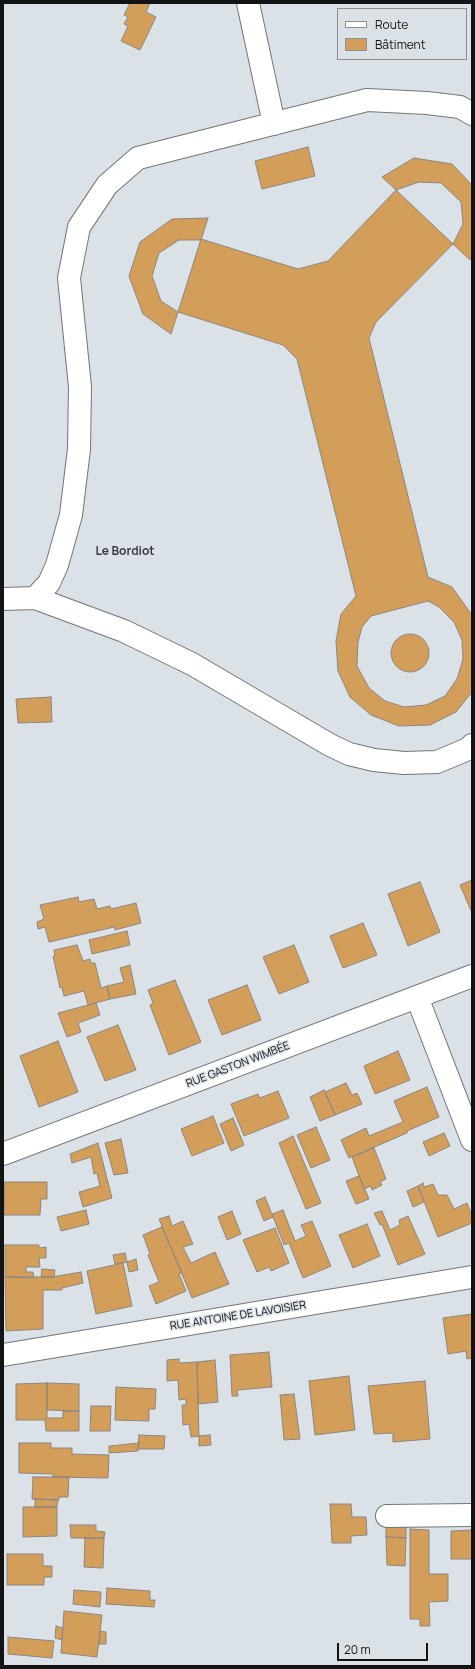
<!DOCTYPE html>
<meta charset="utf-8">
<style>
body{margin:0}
#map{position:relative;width:475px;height:1669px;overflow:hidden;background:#dae2e8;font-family:Manrope,sans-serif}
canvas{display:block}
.frame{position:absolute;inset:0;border:4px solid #111315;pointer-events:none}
.legend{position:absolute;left:337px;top:8px;width:130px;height:52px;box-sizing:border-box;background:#dae2e8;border:1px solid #8a8f94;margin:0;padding:5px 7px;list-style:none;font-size:12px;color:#111315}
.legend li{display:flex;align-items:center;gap:8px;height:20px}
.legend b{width:20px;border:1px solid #8a8f94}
.scale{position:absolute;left:337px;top:1643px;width:91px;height:18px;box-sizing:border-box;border:2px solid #111315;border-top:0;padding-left:5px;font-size:12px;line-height:14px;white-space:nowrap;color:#111315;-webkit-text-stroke:3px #dae2e8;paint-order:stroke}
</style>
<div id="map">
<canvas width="475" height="1669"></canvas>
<div class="frame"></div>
<ul class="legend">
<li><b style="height:5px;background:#fff"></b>Route</li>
<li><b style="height:11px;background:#d29e5a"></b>Bâtiment</li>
</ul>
<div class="scale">20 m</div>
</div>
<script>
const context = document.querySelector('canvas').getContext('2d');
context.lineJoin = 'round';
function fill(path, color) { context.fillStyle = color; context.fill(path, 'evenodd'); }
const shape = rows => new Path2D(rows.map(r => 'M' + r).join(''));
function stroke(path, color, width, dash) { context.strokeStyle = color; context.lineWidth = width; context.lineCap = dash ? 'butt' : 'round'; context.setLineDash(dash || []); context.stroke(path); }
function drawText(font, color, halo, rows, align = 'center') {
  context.font = font + ' Manrope,sans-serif'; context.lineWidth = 3; context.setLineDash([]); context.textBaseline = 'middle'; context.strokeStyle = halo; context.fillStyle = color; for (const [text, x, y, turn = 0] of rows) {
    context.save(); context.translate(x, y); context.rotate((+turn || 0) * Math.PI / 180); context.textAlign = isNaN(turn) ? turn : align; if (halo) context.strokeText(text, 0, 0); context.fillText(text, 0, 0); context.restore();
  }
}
const building = shape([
 [130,3,150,3,146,12,156,17,140,50,121,41,128,26,124,24,128,17,124,15,130,3],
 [308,147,315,176,262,189,255,161,308,147],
 [414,158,452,164,472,185,472,255,470,260,453,244,463,224,461,202,441,183,419,182,396,190,382,177,414,158],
 [396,190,453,244,376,322,369,338,428,577,452,587,472,615,472,692,456,712,430,725,399,726,371,715,350,697,338,671,336,641,341,614,356,596,297,359,283,345,178,312,201,239,298,269,328,261,396,190],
 [428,601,439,607,454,622,462,640,463,659,457,679,445,696,426,705,404,707,385,701,369,688,357,666,358,642,362,627,371,616,428,601],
 [208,218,201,240,179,240,159,253,152,276,161,301,178,312,171,334,143,314,129,276,140,242,172,219,208,218],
 '391 653a19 19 0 1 1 38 0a19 19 0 1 1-38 0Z',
 [51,697,52,722,18,723,16,699,51,697],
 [472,880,472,913,460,885,472,880],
 [420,882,440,932,408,946,388,894,420,882],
 [78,897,79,902,94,899,97,909,110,906,111,909,136,903,141,923,115,930,114,927,49,942,45,927,38,929,37,922,44,919,40,905,78,897],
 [363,923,377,955,343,968,330,936,363,923],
 [127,931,130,945,92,954,89,940,127,931],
 [77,945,83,961,90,959,91,963,95,963,101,988,107,986,110,999,88,1005,84,991,64,996,62,987,60,988,53,956,55,956,54,950,77,945],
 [294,945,309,982,279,994,263,957,294,945],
 [130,965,136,994,110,999,107,986,124,982,120,968,130,965],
 [175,980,201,1042,169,1055,150,1005,153,1003,148,990,175,980],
 [247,985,261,1020,222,1035,208,1000,247,985],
 [96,1003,100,1015,78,1023,81,1032,67,1037,58,1013,96,1003],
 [118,1025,136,1070,105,1081,87,1037,118,1025],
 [58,1041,78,1092,39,1107,20,1056,58,1041],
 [398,1051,410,1080,375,1094,364,1066,398,1051],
 [346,1083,352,1095,357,1093,362,1104,335,1115,325,1092,346,1083],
 [427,1087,439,1117,407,1131,407,1133,349,1158,341,1140,366,1128,369,1136,403,1122,394,1101,427,1087],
 [324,1090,335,1115,320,1121,310,1097,324,1090],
 [278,1091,289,1118,244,1136,231,1104,258,1094,260,1098,278,1091],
 [213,1116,224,1143,192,1156,181,1129,213,1116],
 [233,1118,244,1145,231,1151,220,1124,233,1118],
 [316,1127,330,1160,311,1168,297,1135,316,1127],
 [444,1133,450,1146,429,1156,423,1142,444,1133],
 [293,1136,321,1203,306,1209,279,1143,293,1136],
 [121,1139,128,1173,114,1175,105,1143,121,1139],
 [98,1143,112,1198,83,1207,79,1192,100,1186,97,1173,94,1174,91,1157,72,1163,70,1154,98,1143],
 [374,1148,386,1179,380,1182,382,1185,372,1190,371,1186,364,1189,352,1157,374,1148],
 [359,1176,369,1199,356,1204,346,1181,359,1176],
 [4,1182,47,1182,47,1199,41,1199,40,1215,4,1215,4,1182],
 [423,1183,424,1187,433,1184,438,1195,447,1195,454,1209,467,1203,472,1216,472,1223,438,1237,418,1186,423,1183],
 [418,1186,424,1202,413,1207,407,1191,418,1186],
 [265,1197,273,1217,264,1221,256,1201,265,1197],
 [86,1210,89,1224,61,1231,57,1217,86,1210],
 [283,1210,295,1241,306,1236,301,1225,312,1221,331,1266,303,1278,289,1243,284,1245,272,1214,283,1210],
 [232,1211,241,1234,227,1240,218,1217,232,1211],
 [382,1211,390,1230,400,1225,399,1220,408,1216,425,1254,398,1265,382,1224,380,1225,374,1213,382,1211],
 [169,1216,172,1226,183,1221,193,1244,183,1247,191,1263,215,1252,229,1284,192,1298,159,1219,169,1216],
 [367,1224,380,1256,353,1268,339,1235,367,1224],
 [162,1227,182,1273,179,1274,186,1291,156,1304,149,1286,159,1282,148,1255,150,1254,143,1235,162,1227],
 [275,1228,289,1263,271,1271,269,1267,257,1272,243,1240,275,1228],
 [5,1245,39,1245,39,1248,46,1247,46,1258,39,1258,40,1267,26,1267,26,1272,33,1272,34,1278,5,1277,5,1245],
 [125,1253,127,1262,115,1264,113,1255,125,1253],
 [136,1259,138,1270,129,1272,127,1262,136,1259],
 [123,1263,132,1306,96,1314,87,1271,123,1263],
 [42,1269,55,1270,54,1277,41,1277,42,1269],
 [81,1272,83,1283,62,1288,62,1290,43,1290,43,1329,6,1331,5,1277,52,1277,81,1272],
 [472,1314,472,1358,467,1359,466,1351,448,1354,443,1318,472,1314],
 [269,1352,272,1387,237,1390,238,1396,232,1396,230,1355,269,1352],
 [179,1359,179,1363,197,1362,199,1436,191,1437,189,1424,183,1425,182,1405,186,1405,186,1399,179,1400,178,1380,167,1381,167,1360,179,1359],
 [215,1360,218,1402,198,1404,197,1362,215,1360],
 [349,1376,355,1430,315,1435,309,1381,349,1376],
 [425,1381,430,1439,393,1442,393,1433,374,1434,368,1386,425,1381],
 [47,1383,47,1418,63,1418,63,1411,79,1411,79,1431,46,1431,45,1420,16,1420,16,1384,47,1383],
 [47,1383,79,1384,79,1411,47,1410,47,1383],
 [116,1387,156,1389,155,1409,149,1409,149,1421,115,1420,116,1387],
 [294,1394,300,1439,284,1440,280,1395,294,1394],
 [91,1406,111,1406,110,1431,90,1431,91,1406],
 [139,1435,165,1436,164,1449,138,1449,139,1435],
 [210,1435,211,1445,199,1446,199,1436,210,1435],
 [19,1443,51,1443,51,1448,72,1448,72,1454,109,1455,108,1478,53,1477,53,1474,19,1473,19,1443],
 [139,1443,138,1451,109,1453,109,1446,139,1443],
 [33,1477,69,1477,68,1497,59,1497,59,1500,32,1499,33,1477],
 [35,1499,58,1500,57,1507,35,1507,35,1499],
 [330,1504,351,1504,352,1517,366,1517,367,1535,351,1536,351,1543,332,1543,330,1504],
 [23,1507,57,1507,57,1536,23,1537,23,1507],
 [70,1525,96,1525,96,1531,105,1532,104,1538,71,1538,70,1525],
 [386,1527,406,1527,406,1538,386,1537,386,1527],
 [410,1529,429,1530,429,1574,448,1574,448,1601,429,1602,430,1626,420,1626,420,1619,410,1619,410,1529],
 [472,1530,472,1559,451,1559,451,1531,472,1530],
 [386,1537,406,1538,405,1566,387,1565,386,1537],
 [85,1538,104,1538,103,1568,84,1567,85,1538],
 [7,1554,43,1554,43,1566,52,1566,52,1577,44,1577,44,1585,7,1585,7,1554],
 [107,1588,150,1591,150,1600,155,1600,154,1607,106,1604,107,1588],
 [74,1590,101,1592,100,1607,73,1604,74,1590],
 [64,1611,102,1615,97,1657,61,1653,64,1611],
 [56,1626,63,1628,62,1640,55,1638,56,1626],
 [100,1631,106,1632,106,1644,99,1644,100,1631],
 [8,1637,54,1641,52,1658,8,1654,8,1637]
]);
const minor = shape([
 [248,3,274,124],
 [35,598,49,583,57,565,71,515,79,449,80,387,69,278,79,227,107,185,138,158,367,100,427,103,460,107,472,114],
 [3,599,35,598,124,631,192,664,330,745,349,754,374,760,404,763,437,762,468,749,472,745],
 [417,997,472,1140],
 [3,1154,472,976],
 [3,1355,472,1277],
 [387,1516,472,1515]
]);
const streetNames = [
 ["RUE GASTON WIMBÉE",238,1065,-21],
 ["RUE ANTOINE DE LAVOISIER",238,1316,-9]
];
const neighbourhoodNames = [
 ["Le Bordiot",125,552]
];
fill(building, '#d29e5a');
stroke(building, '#8c867f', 1);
stroke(minor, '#70767c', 24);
stroke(minor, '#fff', 22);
drawText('11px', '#111315', '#dae2e8', streetNames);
drawText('bold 12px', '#373c42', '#dae2e8', neighbourhoodNames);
</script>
